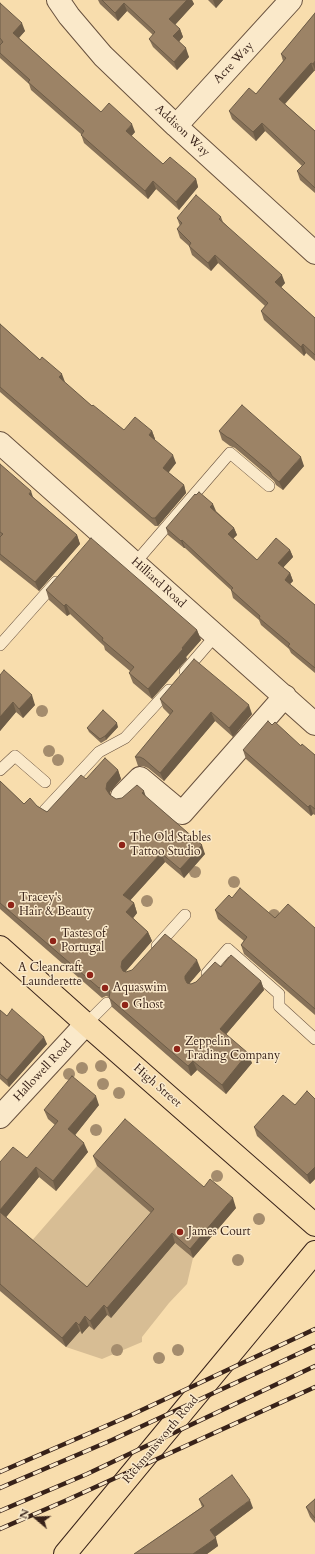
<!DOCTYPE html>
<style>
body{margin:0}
#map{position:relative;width:315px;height:1554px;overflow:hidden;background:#f8ddad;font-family:Cardo,serif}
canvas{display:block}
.north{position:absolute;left:16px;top:1498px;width:40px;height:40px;-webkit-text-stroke:3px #fae9ca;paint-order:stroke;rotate:289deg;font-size:11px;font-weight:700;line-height:16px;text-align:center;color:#382219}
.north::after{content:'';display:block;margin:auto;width:14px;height:18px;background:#382219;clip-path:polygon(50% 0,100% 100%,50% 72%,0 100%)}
</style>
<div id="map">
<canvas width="315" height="1554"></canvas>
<div class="north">N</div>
</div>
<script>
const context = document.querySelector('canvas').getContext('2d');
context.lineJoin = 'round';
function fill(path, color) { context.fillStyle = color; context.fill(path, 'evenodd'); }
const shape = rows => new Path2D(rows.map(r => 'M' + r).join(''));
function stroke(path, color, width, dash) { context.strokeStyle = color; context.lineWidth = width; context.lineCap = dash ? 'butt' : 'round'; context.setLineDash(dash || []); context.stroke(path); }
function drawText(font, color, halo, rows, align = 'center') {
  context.font = font + ' Cardo,serif'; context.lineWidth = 3; context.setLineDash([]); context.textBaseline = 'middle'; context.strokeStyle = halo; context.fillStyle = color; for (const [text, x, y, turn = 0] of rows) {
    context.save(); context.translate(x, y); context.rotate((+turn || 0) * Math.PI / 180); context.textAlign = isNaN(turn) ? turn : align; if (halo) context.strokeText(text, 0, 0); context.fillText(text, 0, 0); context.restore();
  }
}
const green = shape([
 [97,1166,158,1218,91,1297,29,1244],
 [175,1243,193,1258,187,1284,169,1303,142,1337,142,1342,102,1359,66,1347,80,1331,83,1334,89,1326,94,1330,107,1315,111,1318]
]);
const lane = shape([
 [135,563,230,453,269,486],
 [0,645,56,582],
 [185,671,216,635],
 [0,770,15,756,45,782],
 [45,810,99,752,125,738,169,690],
 [157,946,185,915],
 [207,973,228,949,279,994,279,1006,315,1039],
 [86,1024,107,1003]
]);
const street = shape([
 [58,0,69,16,103,56,176,126,315,253],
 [176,126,291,0],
 [0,443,315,724],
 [122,796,140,778,182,813,285,696],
 [0,1117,86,1024]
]);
const primary = shape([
 [0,947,86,1024,315,1225],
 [65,1554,315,1252]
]);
const rail = shape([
 [0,1472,129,1416,315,1329],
 [0,1488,112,1440,315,1346],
 [0,1511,87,1474,315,1366],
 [0,1529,67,1500,315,1387]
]);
const trees = [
 [42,711],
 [49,751],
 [58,760],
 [195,872],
 [234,882],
 [147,901],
 [274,915],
 [101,1066],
 [82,1068],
 [69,1074],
 [103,1084],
 [119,1093],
 [96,1130],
 [217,1176],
 [259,1219],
 [238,1260],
 [117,1350],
 [178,1350],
 [159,1358]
];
const wall = shape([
 [98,0,192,0,194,4,175,25,180,29,183,37,179,41,189,57,177,70,153,47,149,39,153,35,127,11,118,21,100,4],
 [208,0,223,0,216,8],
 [0,3,25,31,19,38,101,112,135,132,131,136,163,164,196,179,198,187,179,210,156,189,148,199,84,143,81,134,31,90,29,84,0,58,0,45,1,45,0,44],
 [315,13,315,71,314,71,285,104,315,131,315,193,300,180,297,171,302,166,265,131,256,141,232,119,229,111,256,94,283,61,281,54],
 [221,217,223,222,285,283,281,287,315,318,315,361,306,353,304,356,264,320,261,311,265,306,218,263,211,271,192,255,189,246,180,238,177,229,180,226,177,218],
 [0,324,65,382,64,382,92,406,124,430,152,431,155,439,155,440,176,463,168,472,184,485,186,493,158,526,155,526,0,392],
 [219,431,304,466,283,490,276,485,274,481,235,448,230,446,222,440],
 [0,464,33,497,77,535,80,544,39,591,0,560],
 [216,511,234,528,237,535,233,538,257,560,290,550,293,557,283,567,290,573,293,581,290,584,315,605,315,673,291,653,289,649,261,625,259,620,233,598,231,590,185,548,184,548,168,535,166,528],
 [46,590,197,630,201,640,186,657,187,659,152,699,133,683,129,673,130,671,105,650,104,646,70,614,67,616,49,600],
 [0,675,35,705,23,718,16,712,0,731],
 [160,699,252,714,233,737,215,721,164,781,148,768,143,766,138,766,135,757,170,715,163,708],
 [118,727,106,740,101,743,89,732,87,728],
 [301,746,315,755,315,815,313,814,311,816,246,759,243,750],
 [118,770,121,779,110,792,110,795,116,799,146,797,205,854,184,878,165,862,130,900,134,903,137,913,133,918,148,932,152,941,126,971,125,972,126,972,201,970,189,984,191,984,196,982,221,967,261,981,264,990,226,1034,252,1063,226,1094,197,1070,191,1076,112,1007,109,997,106,996,102,998,0,909,0,781,24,804,37,806,47,812,86,779],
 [232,898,275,918,315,928,315,1015,244,954,241,945,244,941,218,919,215,910],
 [0,1010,7,1016,47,1044,9,1087,0,1079],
 [315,1099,315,1179,310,1184,257,1136,254,1127,295,1105],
 [99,1105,75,1135,88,1152,56,1191,39,1177,6,1217,87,1287,151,1213,97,1166,93,1156,204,1187,236,1208,193,1258,175,1243,111,1318,107,1315,94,1330,89,1326,82,1334,80,1331,66,1347,0,1291,0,1162,27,1158,55,1125,48,1119,44,1110],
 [199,1499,253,1508,215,1537,218,1546,207,1554,134,1554,202,1507],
 [315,1499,315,1523,310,1517,306,1507]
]);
const shadedWall = shape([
 [187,0,192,0,194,4,172,28,169,19],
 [213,0,223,0,216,8],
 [124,3,127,11,118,21,115,13],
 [22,23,25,31,16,41,13,33],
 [180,29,183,37,177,44,173,36],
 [186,48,189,57,177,70,174,62],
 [315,61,315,70,313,64],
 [311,63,314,71,282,107,279,99],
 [262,123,265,131,256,141,253,132],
 [132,124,135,132,129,139,126,131],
 [196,179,198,187,179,210,176,202],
 [153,181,156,189,148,199,145,191],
 [215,255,218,263,211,271,208,263],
 [282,275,285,283,278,291,275,282],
 [303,344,306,353,304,356,301,347],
 [62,374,65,382,62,385,59,377],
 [152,431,155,439,152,443,149,435],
 [173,455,176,463,166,476,163,468],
 [301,457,304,466,283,490,279,482],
 [184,485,186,493,158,526,155,518],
 [31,491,34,500,29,494],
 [213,504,216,511,213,514,210,507],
 [234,528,237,535,231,541,228,534],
 [77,535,80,544,39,591,35,582],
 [182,540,185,548,184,548,181,541],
 [290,550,293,557,281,570,278,563],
 [290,573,293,581,287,587,285,580],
 [66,604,70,614,67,616,64,606],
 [197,630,201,640,186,657,187,659,152,699,148,689],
 [32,695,35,705,23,718,19,709],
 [13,702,16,712,0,731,0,717],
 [249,705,252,714,233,737,229,728],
 [211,712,215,721,164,781,160,773],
 [117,723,118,727,106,740,105,736],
 [118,770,121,779,110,792,110,799,106,789,107,783],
 [144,791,147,800,142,793],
 [310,805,313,814,311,816,308,807],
 [202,845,205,854,184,878,180,869],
 [161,853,165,862,127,904,123,895],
 [134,903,137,913,130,922,126,912],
 [148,932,152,941,126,971,124,977,121,967,122,961],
 [197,960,201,970,188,985,185,979,185,976],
 [261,981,264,990,223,1038,220,1029],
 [44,1037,47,1044,9,1087,7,1080],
 [248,1053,252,1063,226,1094,222,1085],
 [193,1061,197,1070,191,1076,188,1066],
 [96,1096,99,1105,72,1139,68,1129],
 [84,1143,88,1152,56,1191,53,1181],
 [36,1167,39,1177,3,1221,0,1214,0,1210],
 [315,1167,315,1179,310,1184,307,1175],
 [233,1198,236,1208,193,1258,190,1249],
 [172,1233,175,1243,111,1318,107,1308],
 [104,1305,107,1315,94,1330,90,1321],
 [85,1316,89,1326,82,1334,79,1325],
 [76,1322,80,1331,66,1347,62,1338],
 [250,1500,253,1508,213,1538,210,1530],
 [216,1538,218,1546,207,1554,193,1554]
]);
const building = shape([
 [102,0,187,0,169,19,180,29,173,36,186,48,174,62,149,39,155,32,124,3,115,13,102,0],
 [0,3,22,23,13,33,101,112,109,103,132,124,126,131,163,164,170,157,196,179,176,202,153,181,145,191,81,135,84,131,28,82,30,80,0,53,0,45,3,42,0,38,0,3],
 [315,13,315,61,313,64,311,63,279,99,315,131,315,188,297,171,305,163,262,123,253,132,229,111,249,88,256,94,286,58,281,54,315,13],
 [196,195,221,217,219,219,282,275,275,282,315,318,315,355,303,344,301,347,261,311,268,303,215,255,208,263,189,246,191,243,177,229,182,223,177,218,196,195],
 [0,324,40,360,42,357,62,374,59,377,92,406,93,405,124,430,135,417,152,431,149,435,173,455,163,468,184,485,155,518,152,518,0,387,0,324],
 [242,405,301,457,279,482,272,476,270,472,231,439,227,437,219,431,242,405],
 [0,464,31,491,29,494,77,535,35,582,0,554,0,537,3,534,0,532,0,464],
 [199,492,213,504,210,507,234,528,228,534,257,560,276,538,290,550,278,563,290,573,285,580,315,605,315,668,288,646,290,644,259,618,260,616,231,590,233,588,182,540,181,541,166,528,195,494,196,495,199,492],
 [91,538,197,630,182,648,183,649,148,689,129,673,134,667,102,640,103,638,66,604,64,606,46,590,91,538],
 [194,659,249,705,229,728,211,712,160,773,144,759,140,757,135,757,173,711,160,699,194,659],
 [4,670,32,695,19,709,13,702,0,717,0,675,4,670],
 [103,710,117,723,105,736,100,739,87,728,103,710],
 [268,721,272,725,275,722,301,746,302,744,315,755,315,809,310,805,308,807,243,750,268,721],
 [105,758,118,770,107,783,106,789,110,795,116,799,122,798,137,785,144,791,142,793,202,845,180,869,161,853,123,895,134,903,126,912,148,932,122,961,121,967,123,971,126,972,132,970,165,934,197,960,185,976,185,979,187,983,191,984,196,982,215,962,221,967,231,955,261,981,220,1029,248,1053,222,1085,193,1061,188,1066,109,998,110,992,108,988,102,987,99,988,0,903,0,781,24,804,30,798,37,806,47,812,81,775,86,779,105,758],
 [240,888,275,918,288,904,315,928,315,1009,241,945,247,937,215,910,229,895,232,898,240,888],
 [12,1009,44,1037,7,1080,0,1074,0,1010,7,1016,12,1009],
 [72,1076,96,1096,68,1129,84,1143,53,1181,36,1167,0,1210,0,1162,13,1147,27,1158,58,1121,44,1110,72,1076],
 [307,1091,315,1099,315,1167,307,1175,254,1127,283,1095,295,1105,307,1091],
 [125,1119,204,1187,210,1179,233,1198,190,1249,172,1233,107,1308,104,1305,90,1321,85,1316,79,1325,76,1322,62,1338,0,1284,0,1212,87,1287,154,1209,93,1156,125,1119],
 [232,1475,250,1500,210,1530,216,1538,193,1554,134,1554,204,1506,199,1499,232,1475],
 [315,1499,315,1518,306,1507,315,1499]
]);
const markers = [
 [122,845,4,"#8f2418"],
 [11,905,4,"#8f2418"],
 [53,941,4,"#8f2418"],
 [90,975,4,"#8f2418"],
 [105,988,4,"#8f2418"],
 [125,1005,4,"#8f2418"],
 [177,1049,4,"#8f2418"],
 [180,1232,4,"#8f2418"]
];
const streetNames = [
 ["Acre Way",234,63,-47],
 ["Addison Way",182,131,43],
 ["Hilliard Road",158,583,42],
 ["Hallowell Road",43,1071,-47],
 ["High Street",157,1086,41],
 ["Rickmansworth Road",161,1440,-50]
];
const poiNames = [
 ["The Old Stables",130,838],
 ["Tattoo Studio",130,852],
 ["Tracey's",19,898],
 ["Hair & Beauty",19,912],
 ["Tastes of",61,934],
 ["Portugal",61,948],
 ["A Cleancraft",82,968,"right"],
 ["Launderette",82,982,"right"],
 ["Aquaswim",113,988],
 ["Ghost",133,1005],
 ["Zeppelin",185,1042],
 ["Trading Company",185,1056],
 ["James Court",188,1232]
];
fill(green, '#d7bd94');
stroke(lane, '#68513e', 12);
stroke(street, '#68513e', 24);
stroke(primary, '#382219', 24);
stroke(lane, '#fae9ca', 11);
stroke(street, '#fae9ca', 22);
stroke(primary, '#f8ddad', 22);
stroke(rail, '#382219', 4.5);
stroke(rail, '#fae9ca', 3, [9]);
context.fillStyle = '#a48c6d';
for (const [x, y] of trees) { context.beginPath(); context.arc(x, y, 6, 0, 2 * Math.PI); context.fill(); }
fill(wall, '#867158');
fill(shadedWall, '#6d5c47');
fill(building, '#9c8366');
stroke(building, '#6d5c47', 1);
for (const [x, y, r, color] of markers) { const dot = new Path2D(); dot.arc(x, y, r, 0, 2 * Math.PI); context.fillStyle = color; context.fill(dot); stroke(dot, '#fae9ca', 1.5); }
drawText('12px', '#382219', '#fae9ca', streetNames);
drawText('12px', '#382219', '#fae9ca', poiNames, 'left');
</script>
